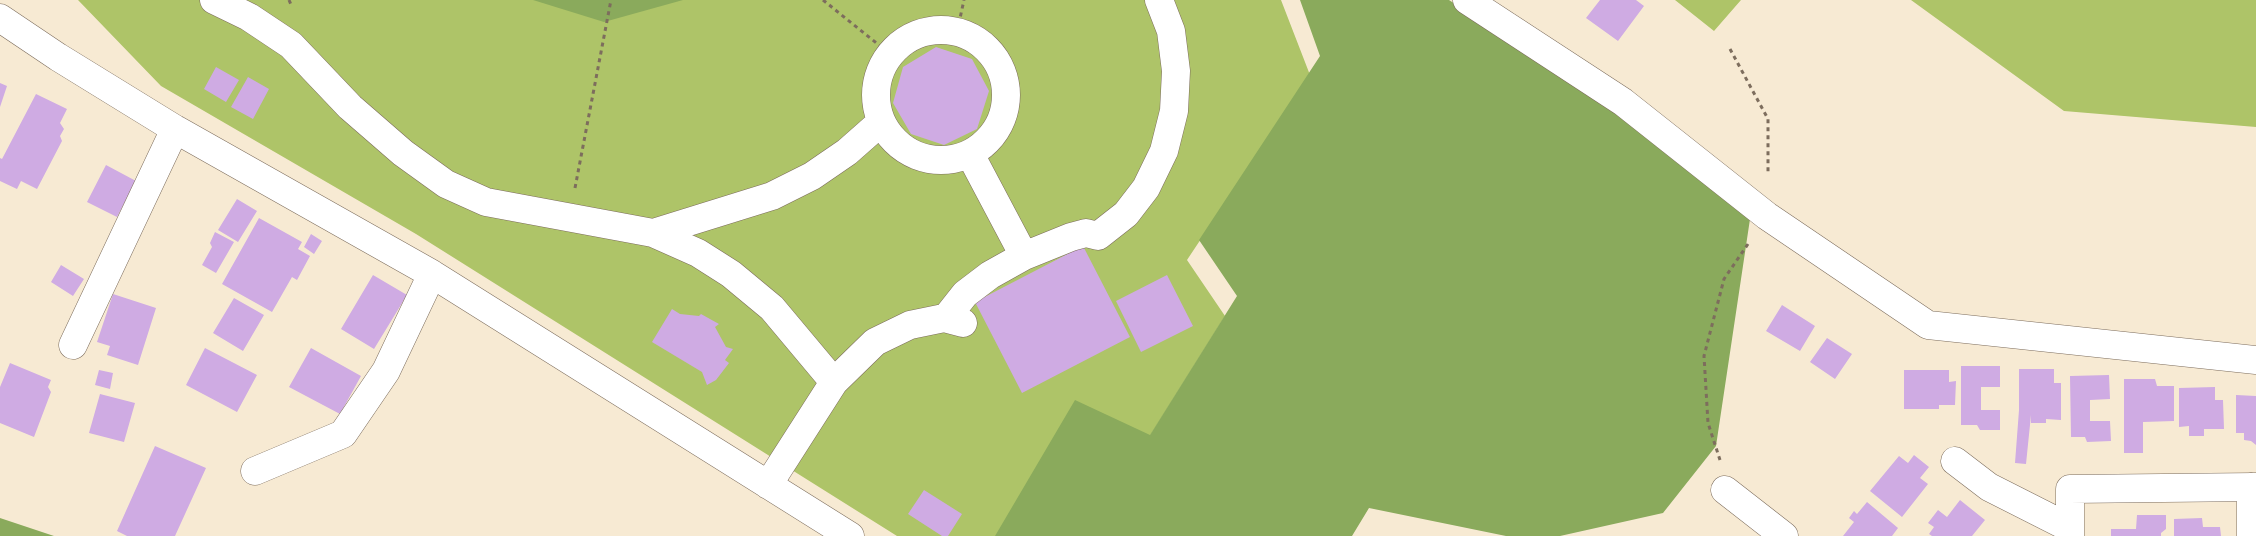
<!DOCTYPE html>
<style>
body{margin:0}
canvas{display:block;background:#f7ead3}
</style>
<canvas width="2256" height="536"></canvas>
<script>
const context = document.querySelector('canvas').getContext('2d');
context.lineJoin = 'round';
function fill(path, color) { context.fillStyle = color; context.fill(path, 'evenodd'); }
const shape = rows => new Path2D(rows.map(r => 'M' + r).join(''));
function stroke(path, color, width, dash) { context.strokeStyle = color; context.lineWidth = width; context.lineCap = dash ? 'butt' : 'round'; context.setLineDash(dash || []); context.stroke(path); }
const green = shape([
 [78,0,1281,0,1310,75,1187,260,1225,316,1145,444,1082,536,897,536,416,234,161,86],
 [1675,0,1741,0,1714,31],
 [1911,0,2256,0,2256,127,2064,111]
]);
const forest = shape([
 [533,0,683,0,604,22],
 [1300,0,1449,0,1619,113,1750,219,1716,446,1663,513,1560,536,1506,536,1369,508,1352,536,995,536,1075,400,1150,435,1237,296,1199,240,1320,56],
 [0,518,54,536,0,536]
]);
const building = shape([
 [1600,0,1636,0,1644,6,1618,41,1586,18],
 [936,47,972,59,989,91,977,129,944,145,911,134,893,103,903,67],
 [216,67,239,80,226,102,204,89],
 [248,77,269,89,253,119,231,107],
 [0,83,7,86,0,107],
 [36,94,67,109,60,123,64,129,60,136,62,141,37,189,21,181,17,189,0,181,0,158,2,159],
 [106,165,136,181,117,217,87,202],
 [237,199,257,211,238,242,218,230],
 [259,218,302,242,298,249,310,256,297,280,292,277,272,312,222,284],
 [215,232,234,242,216,273,202,265,212,247,210,243],
 [311,234,322,241,314,254,304,247],
 [1083,246,1130,337,1022,393,975,302],
 [61,265,84,279,73,296,51,282],
 [373,275,407,295,374,349,341,329],
 [1167,275,1193,326,1141,352,1116,301],
 [113,294,156,308,138,365,107,355,110,346,97,342],
 [234,298,264,315,243,351,213,333],
 [1782,305,1815,326,1800,351,1766,331],
 [672,309,680,314,699,316,701,314,719,324,715,327,726,347,733,349,725,360,729,363,716,380,707,385,702,372,652,342],
 [1827,338,1852,354,1835,379,1810,362],
 [205,348,257,375,237,412,186,385],
 [311,348,361,376,340,414,289,387],
 [10,363,51,380,48,387,51,392,34,437,0,423,0,387],
 [1961,366,2000,366,2000,387,1981,387,1981,410,2000,410,2000,430,1980,430,1977,425,1961,425],
 [2019,369,2054,369,2054,383,2061,383,2061,420,2046,419,2046,423,2031,423,2031,415,2026,464,2015,463,2019,410],
 [99,370,113,373,110,389,95,385],
 [1904,370,1949,370,1949,382,1956,381,1955,405,1939,405,1939,409,1904,409],
 [2109,375,2110,399,2090,400,2090,421,2110,421,2111,441,2087,442,2085,437,2071,437,2070,376],
 [2124,379,2155,379,2157,386,2174,386,2174,421,2143,422,2143,453,2124,453],
 [2215,387,2215,400,2223,400,2224,429,2204,429,2204,436,2189,436,2189,426,2179,427,2179,388],
 [100,394,135,403,124,442,89,433],
 [2236,395,2256,396,2256,445,2251,441,2244,440,2244,433,2236,433],
 [155,446,206,468,175,536,127,536,117,531],
 [1914,455,1929,467,1920,478,1928,484,1902,517,1870,491,1899,456,1908,463],
 [924,490,962,514,948,536,942,536,908,514],
 [1960,500,1985,520,1972,536,1932,536,1929,534,1934,527,1928,523,1938,510,1947,517],
 [1867,502,1898,528,1892,536,1843,536,1854,522,1849,518,1854,511,1857,514],
 [2137,515,2166,515,2166,529,2161,533,2161,536,2111,536,2111,529,2136,529],
 [2202,518,2203,527,2220,527,2221,536,2174,536,2174,519]
]);
const path = shape([
 [289,0,292,7],
 [823,0,890,54],
 [957,32,964,0],
 [1730,49,1768,119,1768,175],
 [575,188,611,0],
 [1720,460,1708,423,1704,356,1724,279,1750,241]
]);
const minor = shape([
 [214,0,249,17,291,45,350,107,403,153,446,184,486,202,653,233,698,253,731,274,772,308,834,382,768,485],
 [1467,0,1623,102,1767,216,1928,325,2256,360],
 [0,18,58,57,175,129,432,274,850,536],
 '876 95a65 65 0 1 1 130 0a65 65 0 1 1-130 0Z',
 [970,154,1024,256],
 [653,233,772,196,812,176,847,152,881,122],
 [946,318,965,294,990,275,1024,256,1071,237,1086,233,1098,236,1126,214,1146,188,1164,151,1174,111,1176,71,1171,31,1159,0],
 [73,345,175,129],
 [834,382,875,342,910,325,944,318,963,323],
 [1955,461,1989,487,2070,528],
 [255,471,343,434,386,371,432,274],
 [2251,487,2251,536],
 [1725,490,1784,536],
 [2070,536,2070,489,2256,487]
]);
fill(green, '#aec468');
fill(forest, '#8aaa5c');
fill(building, '#cfabe3');
stroke(minor, '#7d6d5d', 29);
stroke(path, '#7d6d5d', 3, [4, 4]);
stroke(minor, '#fff', 28);
</script>
